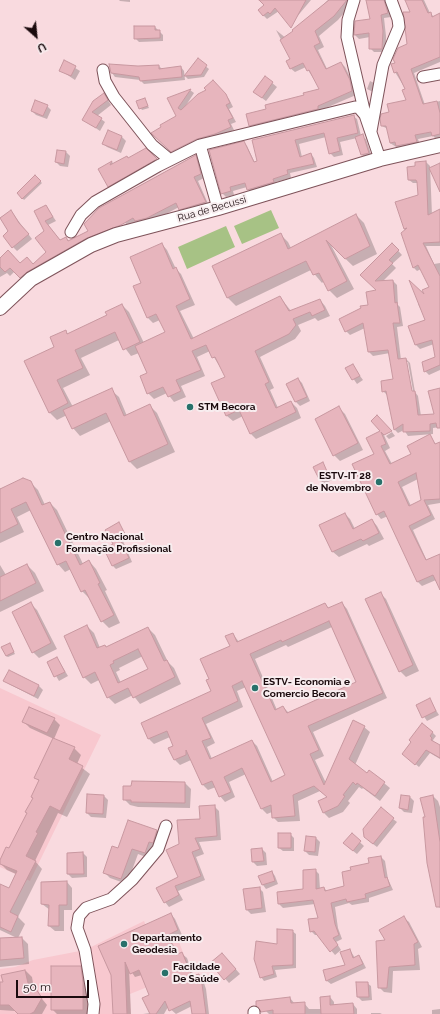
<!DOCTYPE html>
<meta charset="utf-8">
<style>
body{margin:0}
#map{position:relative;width:440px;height:1014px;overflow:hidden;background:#f9dadf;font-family:Raleway,sans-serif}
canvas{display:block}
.north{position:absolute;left:16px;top:16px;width:40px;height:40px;-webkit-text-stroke:3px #f8edef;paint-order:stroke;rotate:153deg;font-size:11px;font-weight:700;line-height:16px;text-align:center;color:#1a0a0d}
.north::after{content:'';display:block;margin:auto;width:14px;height:18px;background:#1a0a0d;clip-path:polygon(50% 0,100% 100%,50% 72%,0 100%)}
.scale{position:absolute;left:16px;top:980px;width:73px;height:18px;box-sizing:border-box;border:2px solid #1a0a0d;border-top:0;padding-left:5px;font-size:12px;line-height:14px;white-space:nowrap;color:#1a0a0d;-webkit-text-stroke:3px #f8edef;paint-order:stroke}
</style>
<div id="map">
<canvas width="440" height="1014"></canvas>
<div class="north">U</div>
<div class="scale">50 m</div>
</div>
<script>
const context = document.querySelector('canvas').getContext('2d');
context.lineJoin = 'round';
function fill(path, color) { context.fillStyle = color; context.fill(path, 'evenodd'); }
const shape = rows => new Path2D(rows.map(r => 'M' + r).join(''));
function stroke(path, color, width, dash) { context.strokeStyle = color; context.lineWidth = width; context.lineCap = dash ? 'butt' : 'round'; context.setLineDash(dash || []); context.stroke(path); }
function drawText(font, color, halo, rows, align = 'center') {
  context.font = font + ' Raleway,sans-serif'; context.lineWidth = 4; context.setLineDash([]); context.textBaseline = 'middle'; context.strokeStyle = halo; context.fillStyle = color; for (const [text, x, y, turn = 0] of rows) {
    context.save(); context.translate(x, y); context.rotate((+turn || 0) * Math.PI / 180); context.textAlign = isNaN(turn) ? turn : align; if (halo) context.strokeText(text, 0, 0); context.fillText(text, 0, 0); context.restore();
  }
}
const built = shape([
 [0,688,101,735,30,881,0,867],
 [144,921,153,942,177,937,190,970,130,994,131,1014,0,1014,0,969,15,967,33,960,85,950]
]);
const green = shape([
 [271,210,279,228,242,244,234,226],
 [226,226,235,247,187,269,178,247]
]);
const shadow = shape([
 [119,0,130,0,130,2,120,1],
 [260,0,311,0,290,25,279,11,267,19,259,11,265,5],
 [328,0,351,0,350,6,338,20,319,36,324,47,318,50,327,69,341,63,345,67,354,85,356,95,321,110,254,130,250,125,267,110,321,90,306,67,295,72,290,68,291,59,276,30,287,39],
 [372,0,390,0,391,17,384,18,386,36,386,52,374,52,370,48,370,37,359,39,355,35,356,22,371,20],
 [406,0,424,0,430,13,434,17,440,14,440,62,414,73,425,105,440,101,440,138,436,139,433,136,418,139,420,145,401,150,390,143,388,129,382,126,390,113,408,101,406,90,395,72,396,63,409,45,411,12],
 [155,27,163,35,163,41,139,42,135,38],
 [198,60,209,69,204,77,188,79,185,76],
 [64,61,80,71,75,80,60,70],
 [159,66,163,70,181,67,184,71,185,80,144,84,140,80,115,77,112,73,138,67],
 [265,77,277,87,266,101,258,95],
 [213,81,229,99,233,107,229,109,236,122,231,124,234,130,176,155,153,133,177,116,168,99,190,90,194,93,185,107,207,91],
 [370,81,374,83,373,92,367,89],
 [104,94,111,105,97,116,105,122,100,131,84,120],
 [145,99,149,108,142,110,137,102],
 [47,106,51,110,47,119,36,115,32,111],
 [353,116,357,119,361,136,366,139,372,157,366,159,362,155,357,138,340,142,343,155,334,157,330,153,326,137,299,144,302,157,311,154,314,158,317,167,290,173,291,178,276,182,277,186,252,193,247,187,233,191,234,195,226,197,222,193,244,143,247,146,255,163,258,162,253,140],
 [109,131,122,137,126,141,121,153,107,147,103,143],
 [145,149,160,163,112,190,99,169,112,162,114,164,128,159],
 [58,151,66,152,70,156,68,167,60,166,56,162],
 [195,156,199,160,204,178,198,181,209,206,184,213,179,207,151,222,139,225,137,222,24,281,15,271,10,276,7,273,0,277,0,259,20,264,34,265,47,252,46,231,35,212,46,206,56,221,48,225,61,241,66,238,69,241,89,232],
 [125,222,126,224,91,237,91,235],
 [426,162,430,166,432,215,440,210,440,246,426,246,434,264,440,263,440,370,429,375,425,371,436,358,434,344,420,349,416,345,410,326,426,320,418,304,427,298,430,287,421,269,417,271,413,267,404,228,419,195,418,183,413,183,409,180,416,167],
 [35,176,42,183,24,200,18,193],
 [11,211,32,239,17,251,13,247,10,232,1,217],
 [356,215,364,223,377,254,353,266,331,245,354,289,337,298,329,290,324,281,322,283,311,270,236,306,228,298,213,267,281,235,288,242,291,248],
 [162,244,167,250,176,269,181,274,195,305,180,311,194,339,280,297,291,311,320,300,325,306,330,316,318,321,315,318,298,325,301,331,295,339,260,357,274,388,270,390,278,408,291,402,297,408,301,418,256,439,251,434,243,416,233,421,227,416,213,384,227,378,210,351,197,357,205,376,181,386,186,397,174,402,167,393,154,399,148,393,149,374,139,353,131,356,119,340,81,358,90,375,63,388,73,407,111,390,119,397,127,416,149,405,157,413,175,452,137,469,130,462,111,421,80,436,73,428,67,415,57,420,49,412,55,347,65,331,68,334,108,316,122,305,129,312,144,343,166,333,160,320,153,323,148,318,143,283],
 [392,244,402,255,392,264,396,268,382,282,393,281,397,285,398,305,400,307,403,326,397,327,401,360,406,359,410,363,415,392,418,396,421,416,435,415,440,389,440,427,433,428,433,434,408,436,404,430,398,433,395,430,387,395,383,391,394,380,390,353,373,356,369,352,365,328,350,335,346,331,369,305,378,291,362,275],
 [406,362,408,362,414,396,412,396],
 [352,365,363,380,357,384,346,368],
 [298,379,302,383,310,401,300,406,296,402,288,384],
 [339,408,345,414,363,450,340,461,334,455],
 [382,431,390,448,385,451,392,464,412,454,430,435,436,445,440,443,440,480,418,479,402,487,411,506,422,500,440,487,440,503,428,505,435,519,413,530,427,561,440,555,440,583,436,580,422,586,417,581,388,516,381,519,377,514,375,454,368,438],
 [392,432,395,436,389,439,386,436],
 [323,464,332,480,324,484,320,480],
 [30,482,38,490,45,505,50,503,57,510,83,564,89,561,96,569,107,590,105,591,120,623,109,628,102,621,89,598,82,591,71,569,65,572,58,564,31,510,17,517,24,532,0,543,0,488,1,489],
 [345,514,350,519,355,529,372,520,377,526,384,539,369,546,367,544,339,557,333,552,321,525],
 [119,524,128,538,123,541,132,562,116,569,113,566],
 [0,565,6,575,27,565,35,573,44,591,0,612],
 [380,593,386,599,419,671,406,677,400,671],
 [342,603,347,609,387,698,313,732,324,756,315,760,326,783,364,727,370,732,355,765,367,774,369,771,390,788,380,801,363,788,362,789,359,787,348,801,350,803,343,812,329,818,324,813,319,802,328,797,320,791,298,801,300,821,278,822,273,817,272,812,267,814,262,809,246,774,229,782,235,797,225,802,220,796,216,787,208,790,203,785,191,760,180,765,175,760,174,746,170,737,154,744,149,739,142,723,213,692,210,679,231,646,233,634,239,642,325,604,329,609],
 [332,627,357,683,289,713,283,707,277,710,255,659,286,645,288,647],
 [246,687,286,776,273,782,257,746,252,741,212,759,207,747,215,743,206,724,243,707,237,691],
 [31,604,37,610,57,649,39,658,33,652],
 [87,626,94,633,100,648,105,646,107,648,148,628,155,635,168,662,174,668,181,684,140,704,133,695,115,704,108,697,99,680,91,684,84,677],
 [143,656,149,669,121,683,116,672,120,670,119,668],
 [11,646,15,654,8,657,6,656],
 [57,658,68,676,59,681,48,662],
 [9,672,39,686,43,690,38,699,9,684,5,681],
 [429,699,439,715,427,721,417,706],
 [54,719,60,725,54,739,30,728,24,722],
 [432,732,436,736,433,740,434,743,440,746,440,759,430,753,419,767,407,757],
 [74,748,81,755,77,764,90,774,67,817,58,813,35,861,42,869,18,917,25,924,18,938,22,938,28,944,29,964,0,967,0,938,17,938,0,930,0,885,9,890,16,874,7,870,0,863,9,849,28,813,33,799,32,797,39,781,35,777],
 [185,783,191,789,190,808,138,807,130,805,124,799],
 [104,796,108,800,106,818,91,817,87,813],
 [402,796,410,797,414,801,412,813,404,812,400,808],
 [433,796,438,801,440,807,440,908,436,904,426,818],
 [214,806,219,811,221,840,199,842,204,854,196,857,205,880,178,891,183,900,169,907,165,902,180,877,180,845],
 [393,819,397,822,377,847,369,841],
 [157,831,163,837,151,859,138,854,127,884,110,878,104,872,119,849],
 [290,834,294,838,294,851,283,851,279,848],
 [352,835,364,846,357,854,348,847],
 [316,838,320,842,318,856,309,855,305,851],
 [262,849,266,853,267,865,257,866,253,862,252,850],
 [83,853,87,857,87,877,72,878,68,874,68,854],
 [381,857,385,861,388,879,393,890,369,898,369,902,352,905,349,903,335,907,338,928,342,939,336,942,341,950,335,955,318,935,315,935,311,931,320,918,315,904,283,908,279,904,304,889,315,870,319,874,320,889,324,888,327,891,345,886,370,864],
 [272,872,275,876,278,884,266,889,263,885],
 [67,882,72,888,72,910,64,910,64,931,55,931,49,926,50,910,42,904],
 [259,888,263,892,266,912,251,914,247,910,244,890],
 [171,914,175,919,182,935,171,940,178,955,182,954,187,958,194,977,199,975,203,980,206,989,209,1014,193,1014,192,1006,176,1014,168,1007,164,1014,143,1014,150,1013,150,996,142,975,135,977,129,968,131,1014,114,1014,112,974],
 [404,918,409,922,422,947,418,949,420,970,393,971,392,993,384,992,379,987,386,941],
 [292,931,296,934,296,968,275,970,277,977,264,981,261,977,278,945],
 [350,950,355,958,359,956,362,960,366,968,331,984,327,981,325,971,346,965],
 [226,958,240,974,229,983,211,963],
 [80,967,88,975,91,1014,57,1014,52,1009],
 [26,971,32,977,34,989,47,1005,42,1014,18,1014,15,1011,0,1010,0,983,4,983,3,975],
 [367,983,371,986,372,1000,362,1001,358,997],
 [330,997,334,1002,334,1005,353,1004,357,1009,357,1014,269,1014,266,1011,264,1000,290,998,295,1004,304,1003,309,1009,321,1009],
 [440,1009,440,1014,432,1014,432,1010],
 [371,1013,380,1013,382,1014,371,1014]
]);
const building = shape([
 [259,0,306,0,291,28,275,8,270,14,268,12,263,16,258,10,264,5,259,0],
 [329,0,347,0,334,16,315,31,320,43,314,46,326,69,341,62,350,80,352,91,318,106,318,109,249,126,246,114,266,109,265,105,304,95,303,93,319,89,309,70,307,71,303,63,290,69,286,61,290,59,280,40,293,31,292,30,329,0],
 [366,0,384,0,388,13,381,15,383,31,382,49,369,49,369,33,354,35,355,21,370,19,366,0],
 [405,0,422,0,428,13,431,12,432,17,440,13,440,57,411,69,423,104,437,101,440,113,440,134,432,136,431,132,415,135,417,142,396,146,395,142,390,143,386,126,381,126,380,119,381,114,389,112,387,104,406,100,402,90,405,89,397,72,394,73,391,64,395,63,393,59,398,48,407,44,403,12,410,12,405,0],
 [134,26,155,26,155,30,160,30,160,38,134,39,134,26],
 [198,58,207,65,201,75,184,76,198,58],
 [64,60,76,66,71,76,59,71,64,60],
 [109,64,138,66,159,65,159,69,181,66,182,77,140,81,139,77,111,73,109,64],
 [265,76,273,82,262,98,253,92,265,76],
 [213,80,226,94,230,103,226,105,233,118,228,120,231,127,215,134,197,139,171,152,151,133,161,127,160,125,176,116,167,98,191,89,178,108,181,110,198,94,206,90,204,88,213,80],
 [104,93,108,100,92,112,102,118,96,128,82,120,93,101,104,93],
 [145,98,148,106,139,109,136,101,145,98],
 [35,100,48,105,43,116,31,111,35,100],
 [354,115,358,133,337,138,340,151,329,154,324,133,295,140,300,157,311,153,314,164,287,170,288,174,273,179,274,182,247,190,245,183,230,187,231,191,221,194,209,150,244,141,254,162,257,161,252,140,354,115],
 [108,130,122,136,117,150,102,144,108,130],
 [363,134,369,153,361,155,355,137,363,134],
 [146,148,157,159,108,187,98,169,112,161,110,165,127,156,128,158,146,148],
 [57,150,66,151,64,164,55,162,57,150],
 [196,155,201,174,194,177,206,202,179,210,176,203,147,218,135,221,133,218,121,225,87,238,27,272,20,278,10,268,5,272,0,267,0,258,8,250,20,263,27,257,33,264,46,252,35,238,44,231,34,211,46,205,53,217,45,221,60,240,66,237,68,241,88,231,84,224,99,208,196,155],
 [426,161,428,215,440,209,440,242,423,243,440,276,440,365,424,372,422,362,435,357,432,340,415,345,408,326,425,320,409,280,424,294,422,290,429,287,418,265,413,268,401,233,407,228,404,229,395,202,418,195,417,182,416,180,408,180,407,167,415,166,415,162,426,161],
 [440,163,440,192,429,168,440,163],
 [35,175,41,181,22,199,17,193,35,175],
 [11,210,19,223,29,234,12,248,3,236,8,231,0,218,11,210],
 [356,214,370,246,345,259,326,240,347,281,328,291,319,273,313,275,306,261,227,298,212,266,281,233,288,249,356,214],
 [162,243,173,269,176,267,190,299,176,306,191,339,280,296,289,311,320,299,325,310,312,316,310,312,293,319,296,325,289,334,255,351,269,382,265,384,276,408,291,401,296,412,250,434,239,410,226,416,211,383,225,377,215,357,212,358,206,345,192,351,201,370,176,380,181,391,168,397,163,387,147,394,140,376,147,373,135,346,165,332,156,314,147,318,133,286,141,283,130,257,162,243],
 [392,243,399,250,389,260,393,263,375,281,393,280,395,303,397,302,400,323,393,323,398,359,406,358,412,391,415,391,418,415,434,414,428,391,440,388,440,428,437,428,436,423,430,424,430,431,403,432,403,424,394,430,386,391,382,392,381,381,393,379,388,350,368,352,363,323,345,332,339,319,361,308,360,306,368,305,366,292,376,290,360,275,392,243],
 [122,304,140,342,123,350,115,332,75,350,83,368,57,380,68,403,49,413,24,361,54,347,50,337,66,330,67,334,107,315,105,312,122,304],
 [353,364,360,376,352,380,345,368,353,364],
 [298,378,307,397,295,402,286,384,298,378],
 [112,388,124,416,150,404,168,444,129,462,106,413,72,429,63,410,112,388],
 [339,406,358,443,333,456,315,419,339,406],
 [377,415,392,431,384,435,381,432,386,444,381,446,390,464,411,454,407,446,430,434,435,444,440,442,440,499,424,500,431,515,409,526,426,560,440,554,440,590,433,575,417,582,384,511,376,515,352,464,374,454,366,438,380,431,371,421,377,415],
 [416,473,421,500,409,506,398,482,416,473],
 [323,462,329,476,320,481,313,467,323,462],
 [23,478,31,481,42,505,50,502,80,565,89,560,100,583,98,584,114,615,101,622,85,590,81,592,66,561,57,565,26,502,11,509,18,524,0,533,0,489,23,478],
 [345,513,353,529,372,519,379,533,363,541,361,539,332,552,319,525,345,513],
 [119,522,125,534,119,537,129,558,112,566,104,549,113,544,105,530,119,522],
 [27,564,36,583,0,601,0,577,27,564],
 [381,592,413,665,399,672,365,599,381,592],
 [31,602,51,643,32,653,12,612,31,602],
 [342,602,383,693,308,726,319,750,310,754,324,785,353,720,365,726,349,759,367,773,369,770,385,782,375,796,357,783,356,785,353,782,343,795,345,796,338,806,323,813,318,801,327,797,314,786,293,795,295,816,272,818,271,805,261,809,242,768,224,777,231,792,219,797,212,781,202,785,186,750,186,755,174,760,168,748,173,746,167,731,148,739,141,723,211,691,206,680,209,679,200,659,230,646,225,636,233,633,237,642,325,603,328,608,342,602],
 [329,621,356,682,287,713,283,706,275,710,250,654,281,640,282,642,329,621],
 [242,681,285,775,271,782,252,740,210,759,202,741,211,738,202,718,238,701,232,686,242,681],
 [87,625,97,648,105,645,106,647,148,627,164,661,167,660,175,677,133,698,128,688,107,698,95,672,83,678,64,636,87,625],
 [138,649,148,669,118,683,110,665,114,663,113,661,138,649],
 [10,643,14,652,6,656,1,647,10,643],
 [57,657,65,672,54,677,47,662,57,657],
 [9,670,39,685,34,696,3,681,9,670],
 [430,698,436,711,422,718,416,705,430,698],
 [29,707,55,718,47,733,22,722,29,707],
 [422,723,433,732,430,736,432,738,431,740,440,745,440,758,426,750,415,765,402,754,411,742,409,740,422,723],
 [53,738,75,747,69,759,83,766,60,811,50,806,36,832,38,833,26,856,36,861,10,912,18,916,11,932,0,927,0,884,9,888,17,871,0,864,0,860,6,847,9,848,27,813,25,812,33,798,31,797,39,780,34,778,53,738],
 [132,781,185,782,185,803,131,802,131,800,123,800,123,786,131,786,132,781],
 [87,794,104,795,103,814,86,813,87,794],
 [401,795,410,796,408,810,399,808,401,795],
 [433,795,440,842,440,907,436,907,427,863,423,817,425,817,420,798,433,795],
 [215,805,217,836,195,838,200,849,192,852,201,876,175,886,179,895,164,903,156,888,178,877,166,850,179,844,177,820,200,819,199,806,215,805],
 [381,807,394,818,373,844,364,837,363,829,381,807],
 [128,820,157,830,153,843,149,842,145,853,132,849,121,879,103,873,112,846,118,848,128,820],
 [278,833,291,833,291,848,278,848,278,833],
 [352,833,361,841,353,851,343,843,352,833],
 [306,836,316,837,315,852,304,851,306,836],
 [262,848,264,861,252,862,251,849,262,848],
 [83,852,84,874,67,874,67,853,83,852],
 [381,856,385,878,387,877,390,886,365,894,366,898,347,902,346,899,331,903,335,924,339,935,333,938,338,945,330,952,314,931,310,932,308,919,318,918,313,900,278,904,277,892,303,889,303,870,316,869,316,889,324,887,325,891,344,886,342,872,351,870,350,867,369,863,368,858,381,856],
 [272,871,275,881,262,885,258,876,272,871],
 [67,881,67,905,59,905,59,926,48,926,49,905,41,904,41,882,67,881],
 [260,887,262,908,246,910,243,889,260,887],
 [171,913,178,930,168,935,176,955,182,952,192,976,199,974,202,984,206,1014,192,1014,190,1001,169,1011,165,1001,156,1014,150,1014,142,998,149,995,139,970,130,974,125,962,127,1014,113,1014,111,975,98,946,171,913],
 [404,916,418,942,414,944,415,965,389,967,387,988,378,988,376,941,385,940,379,930,404,916],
 [277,929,293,930,293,965,272,966,274,974,260,978,254,959,256,941,277,944,277,929],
 [22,937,24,958,0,960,0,938,22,937],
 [350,949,353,958,359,955,363,964,326,981,323,970,345,965,340,952,350,949],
 [222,953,236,969,224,980,210,963,222,953],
 [51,966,81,966,83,982,83,1010,51,1010,51,966],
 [25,970,28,983,36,989,42,998,34,1012,30,1014,18,1014,9,1005,0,1005,0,982,3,982,1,975,25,970],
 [356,982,368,982,369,997,357,997,356,982],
 [330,996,330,1005,353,1003,354,1014,321,1014,320,997,330,996],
 [290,997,291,1003,305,1002,305,1014,273,1014,273,1010,261,1012,256,1006,256,1001,290,997]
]);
const minor = shape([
 [354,0,348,20,347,37,365,114],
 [103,70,105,81,114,97,152,145,170,160],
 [423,77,440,74],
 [371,131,383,65,399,27,398,19,391,0],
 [200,145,355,107,359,108,365,115,380,159],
 [71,232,81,215,95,202,158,166,200,145,218,208],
 [254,1012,254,1014],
 [93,1014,94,1004,85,950,77,928,79,916,86,908,111,899,132,880,158,849,166,826]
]);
const tertiary = shape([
 [0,308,31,279,91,245,116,235,218,208,380,159,440,145]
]);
const markers = [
 [190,407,4,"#28716b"],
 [379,482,4,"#28716b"],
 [58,543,4,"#28716b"],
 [255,688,4,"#28716b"],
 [124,944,4,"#28716b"],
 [165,973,4,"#28716b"]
];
const streetNames = [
 ["Rua de Becussi",212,209,-16]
];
const poiNames = [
 ["STM Becora",198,407],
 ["ESTV-IT 28",371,476,"right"],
 ["de Novembro",371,488,"right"],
 ["Centro Nacional",66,537],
 ["Formação Profissional",66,549],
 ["ESTV- Economia e",263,682],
 ["Comercio Becora",263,694],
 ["Departamento",132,938],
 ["Geodesia",132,950],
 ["Facildade",173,967],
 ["De Saúde",173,979]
];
fill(built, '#f8c8cf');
fill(green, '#a7c285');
fill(shadow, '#0003');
fill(building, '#e7b5bd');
stroke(building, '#c898a0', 1);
stroke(minor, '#7e535a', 13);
stroke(tertiary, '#7e535a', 16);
stroke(minor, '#fff', 11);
stroke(tertiary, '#fff', 14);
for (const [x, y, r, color] of markers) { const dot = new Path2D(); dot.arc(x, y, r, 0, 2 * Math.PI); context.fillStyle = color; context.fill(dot); stroke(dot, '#f8edef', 1.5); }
drawText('10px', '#1a0a0d', '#f8edef', streetNames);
drawText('bold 10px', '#1a0a0d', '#f8edef', poiNames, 'left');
</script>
